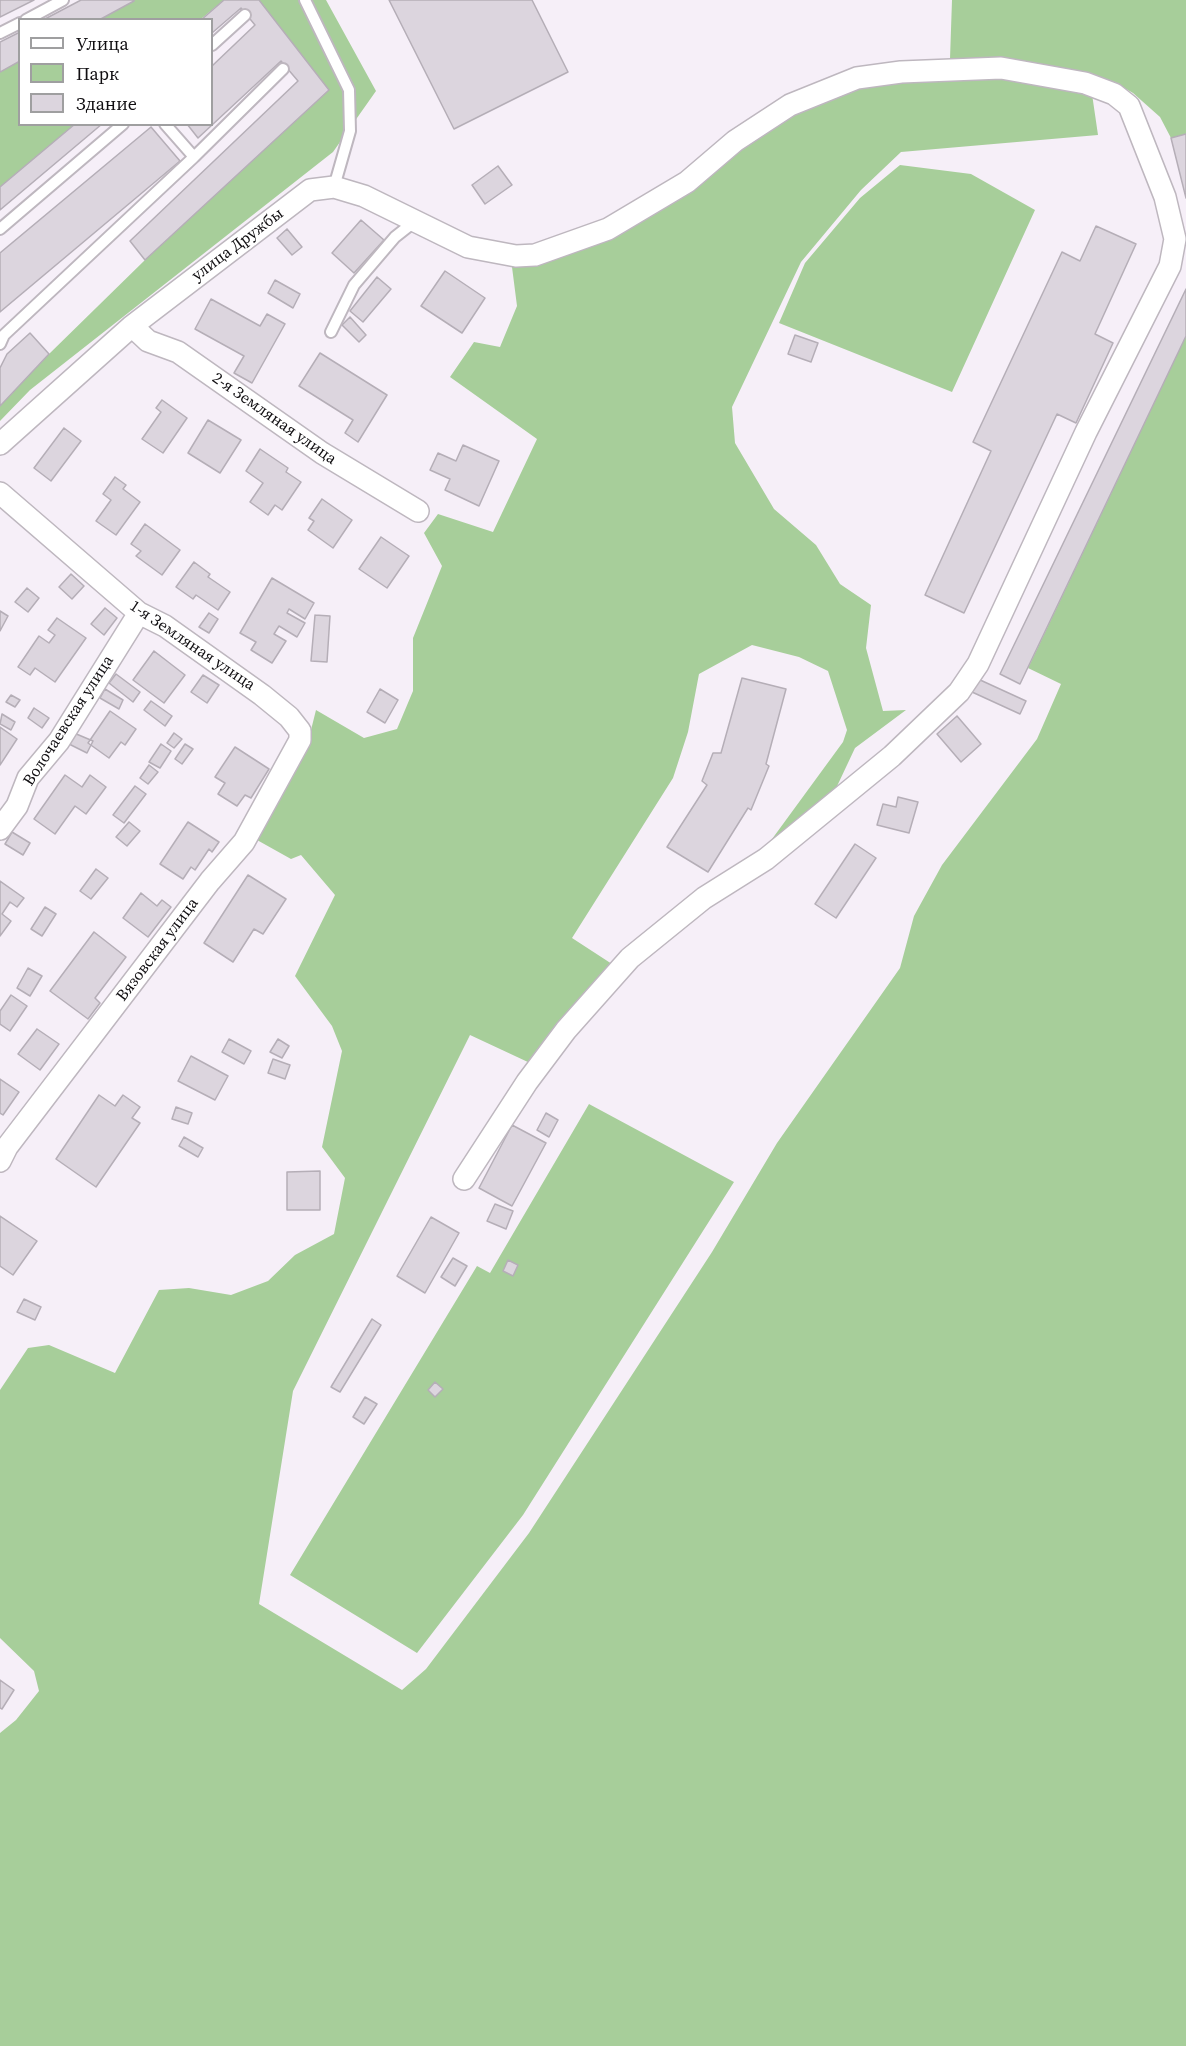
<!DOCTYPE html>
<meta charset="utf-8">
<style>
body{margin:0}
#map{position:relative;width:1186px;height:2046px;overflow:hidden;background:#f6eff8;font-family:"Source Serif 4",serif}
canvas{display:block}
.legend{position:absolute;left:18px;top:18px;width:195px;height:108px;box-sizing:border-box;background:#fff;border:2px solid #9f9fa0;margin:0;padding:8px 10px;list-style:none;font-size:18px;color:#100e11}
.legend li{display:flex;align-items:center;gap:12px;height:30px}
.legend b{width:30px;border:2px solid #9f9fa0}
</style>
<div id="map">
<canvas width="1186" height="2046"></canvas>
<ul class="legend">
<li><b style="height:8px;background:#fff"></b>Улица</li>
<li><b style="height:16px;background:#a7ce9a"></b>Парк</li>
<li><b style="height:16px;background:#dcd5de"></b>Здание</li>
</ul>
</div>
<script>
const context = document.querySelector('canvas').getContext('2d');
context.lineJoin = 'round';
function fill(path, color) { context.fillStyle = color; context.fill(path, 'evenodd'); }
const shape = rows => new Path2D(rows.map(r => 'M' + r).join(''));
function stroke(path, color, width, dash) { context.strokeStyle = color; context.lineWidth = width; context.lineCap = dash ? 'butt' : 'round'; context.setLineDash(dash || []); context.stroke(path); }
function drawText(font, color, halo, rows, align = 'center') {
  context.font = font + ' "Source Serif 4",serif'; context.lineWidth = 4.5; context.setLineDash([]); context.textBaseline = 'middle'; context.strokeStyle = halo; context.fillStyle = color; for (const [text, x, y, turn = 0] of rows) {
    context.save(); context.translate(x, y); context.rotate((+turn || 0) * Math.PI / 180); context.textAlign = isNaN(turn) ? turn : align; if (halo) context.strokeText(text, 0, 0); context.fillText(text, 0, 0); context.restore();
  }
}
const green = shape([
 [134,0,224,0,201,19,99,20],
 [259,0,326,0,376,91,333,152,30,390,0,421,0,406,49,354,145,260,328,90],
 [952,0,1186,0,1186,134,1171,138,1160,117,1133,93,1114,82,1000,62,950,59],
 [19,61,20,124,75,125,0,187,0,72],
 [999,75,1092,94,1098,135,901,152,861,190,801,262,732,407,735,443,774,509,816,545,840,584,871,605,866,648,883,711,906,710,855,748,831,799,764,850,843,742,847,730,828,671,799,657,752,645,699,674,688,732,673,778,572,938,612,964,530,1063,470,1035,293,1391,259,1604,402,1690,426,1669,529,1533,712,1252,777,1143,900,968,914,916,942,865,1037,739,1061,684,1028,668,1186,336,1186,2046,0,2046,0,1733,16,1720,39,1691,34,1671,0,1638,0,1390,28,1348,49,1345,115,1373,159,1290,189,1288,231,1295,268,1281,295,1255,334,1234,345,1178,322,1147,342,1051,332,1026,295,976,335,895,301,855,291,859,257,840,305,754,316,710,364,738,397,729,413,691,413,638,442,566,424,533,438,514,493,532,537,439,450,377,474,342,500,347,517,306,512,267,541,262,741,148,793,111,860,86,905,78],
 [900,165,971,174,1035,210,952,392,779,323,805,263,860,198],
 [589,1104,734,1182,523,1515,417,1653,290,1575,477,1266,490,1273]
]);
const building = shape([
 [0,0,34,0,0,17,0,0],
 [81,0,134,0,134,1,99,20,43,20,81,0],
 [224,0,259,0,329,90,145,260,130,241,298,81,281,61,198,138,187,124,212,124,212,66,255,25,241,8,212,33,212,20,201,20,224,0],
 [389,0,532,0,568,72,454,129,389,0],
 [20,32,20,61,0,72,0,42,20,32],
 [75,124,102,124,0,210,0,187,75,124],
 [151,127,180,161,0,312,0,253,151,127],
 [1186,134,1186,198,1171,138,1186,134],
 [498,166,512,185,485,204,472,185,498,166],
 [361,220,384,240,354,273,332,253,361,220],
 [1096,226,1136,244,1095,334,1113,343,1076,423,1057,414,964,613,925,595,991,451,973,442,1062,252,1080,261,1096,226],
 [287,229,302,247,292,255,277,238,287,229],
 [445,271,485,298,462,333,421,306,445,271],
 [377,277,391,289,363,322,350,311,377,277],
 [275,280,300,294,293,308,268,293,275,280],
 [1186,289,1186,336,1020,684,1000,674,1186,289],
 [211,299,260,326,267,314,285,324,252,383,234,373,244,356,195,329,211,299],
 [350,317,366,335,359,342,342,325,350,317],
 [30,333,49,354,0,406,0,368,7,354,30,333],
 [795,335,818,343,811,362,788,354,795,335],
 [320,353,387,395,358,442,345,433,353,420,299,386,320,353],
 [162,400,187,418,163,453,142,439,161,412,156,408,162,400],
 [208,420,241,440,220,473,188,453,208,420],
 [64,428,81,441,51,481,34,468,64,428],
 [463,445,499,461,479,506,445,490,450,479,430,470,438,453,456,461,463,445],
 [260,449,288,468,286,472,301,482,282,510,275,505,268,515,250,502,263,483,246,471,260,449],
 [115,477,126,485,123,489,140,502,116,535,96,521,111,500,103,494,115,477],
 [322,499,352,520,333,548,308,530,314,521,309,518,322,499],
 [145,524,180,550,162,575,136,556,141,551,131,544,145,524],
 [381,537,409,556,387,588,359,569,381,537],
 [194,562,210,574,208,577,230,592,218,610,196,595,193,599,176,587,194,562],
 [71,574,84,586,72,599,59,587,71,574],
 [272,578,314,603,305,619,289,609,287,613,305,623,297,637,279,626,274,634,286,641,272,663,251,650,256,642,240,633,272,578],
 [27,588,39,598,28,612,15,602,27,588],
 [105,608,117,618,104,635,91,624,105,608],
 [0,611,8,616,0,631,0,611],
 [209,613,218,619,209,633,199,627,209,613],
 [315,615,330,616,327,662,311,661,315,615],
 [57,618,86,638,55,682,35,668,30,675,18,667,39,636,49,643,55,635,48,630,57,618],
 [154,651,185,675,164,703,133,680,154,651],
 [116,674,140,692,133,702,109,683,116,674],
 [203,675,219,685,207,703,191,692,203,675],
 [742,678,786,689,766,764,769,766,751,810,748,808,708,872,667,847,707,785,702,781,713,753,721,753,742,678],
 [978,679,1026,701,1020,714,972,692,978,679],
 [105,689,123,700,119,709,100,698,105,689],
 [380,689,398,700,385,723,367,712,380,689],
 [11,695,20,700,15,707,6,702,11,695],
 [151,701,172,716,165,726,144,710,151,701],
 [34,708,49,718,42,728,28,718,34,708],
 [110,711,136,729,125,745,121,742,109,758,88,743,110,711],
 [2,714,15,722,11,730,0,724,2,714],
 [957,716,981,744,961,762,937,734,957,716],
 [0,727,17,739,0,765,0,727],
 [74,733,93,741,87,753,69,744,74,733],
 [174,733,182,739,174,748,167,743,174,733],
 [161,744,171,751,160,768,149,762,161,744],
 [185,744,193,749,182,764,175,759,185,744],
 [235,747,269,769,251,798,245,795,237,806,218,794,225,783,215,777,235,747],
 [149,765,158,772,148,784,140,778,149,765],
 [65,775,82,787,90,775,106,787,86,814,75,806,55,834,34,819,65,775],
 [135,786,146,794,124,823,113,815,135,786],
 [898,797,918,802,909,833,877,825,883,804,896,807,898,797],
 [129,822,140,831,127,846,116,837,129,822],
 [188,822,219,842,212,852,209,849,195,870,191,867,183,879,160,864,188,822],
 [12,832,30,843,23,855,5,844,12,832],
 [855,844,876,858,836,918,815,904,855,844],
 [96,869,108,878,91,899,80,891,96,869],
 [248,875,286,899,263,934,254,929,233,962,204,943,248,875],
 [0,881,24,898,17,907,10,902,2,914,11,921,0,936,0,881],
 [141,893,157,906,162,900,171,907,148,937,123,918,141,893],
 [45,907,56,914,42,936,31,929,45,907],
 [94,932,126,957,95,998,100,1003,88,1019,50,991,94,932],
 [28,968,42,976,30,996,17,988,28,968],
 [11,995,27,1006,10,1031,0,1024,0,1011,11,995],
 [37,1029,59,1044,40,1070,18,1054,37,1029],
 [229,1039,251,1051,244,1064,222,1052,229,1039],
 [278,1039,289,1046,282,1058,270,1052,278,1039],
 [191,1056,228,1076,215,1100,178,1081,191,1056],
 [273,1059,290,1065,285,1079,268,1073,273,1059],
 [0,1079,19,1092,3,1115,0,1113,0,1079],
 [99,1095,115,1106,123,1095,140,1107,132,1118,140,1123,96,1187,56,1159,99,1095],
 [176,1107,192,1113,188,1124,172,1119,176,1107],
 [546,1113,558,1120,549,1137,537,1130,546,1113],
 [512,1125,546,1143,512,1206,479,1188,512,1125],
 [184,1137,203,1148,198,1157,179,1146,184,1137],
 [320,1171,320,1210,287,1210,287,1172,320,1171],
 [495,1204,513,1211,506,1229,487,1221,495,1204],
 [0,1216,37,1241,13,1275,0,1266,0,1216],
 [431,1217,459,1233,425,1293,397,1276,431,1217],
 [453,1258,467,1266,455,1286,441,1277,453,1258],
 [508,1260,518,1265,513,1276,503,1271,508,1260],
 [24,1299,41,1307,35,1320,17,1312,24,1299],
 [372,1319,381,1325,340,1392,331,1387,372,1319],
 [435,1382,443,1389,435,1397,428,1390,435,1382],
 [365,1397,377,1404,364,1424,353,1417,365,1397],
 [0,1680,14,1690,2,1709,0,1708,0,1680]
]);
const service = shape([
 [305,0,349,90,350,131,334,187],
 [26,20,63,0],
 [0,33,20,23],
 [212,45,245,15],
 [165,124,194,157],
 [0,229,123,124],
 [331,332,354,285,395,237,414,222],
 [0,344,4,335,194,157,283,69]
]);
const minor = shape([
 [132,326,148,341,178,352,322,453,418,511],
 [0,444,132,326,310,190,334,187,364,196,468,247,516,256,535,255,608,229,687,182,735,141,790,105,857,78,901,72,1001,68,1085,83,1114,94,1129,106,1165,197,1175,239,1170,266,1086,432,978,664,959,692,892,756,766,859,704,898,630,958,566,1030,527,1082,464,1179],
 [0,493,139,613,165,626,262,695,289,717,300,731,300,740,244,842,210,881,7,1147,0,1161],
 [0,829,17,806,28,778,59,741,139,613]
]);
const streetNames = [
 ["улица Дружбы",238,245,-37],
 ["2-я Земляная улица",274,419,35],
 ["1-я Земляная улица",192,646,34],
 ["Волочаевская улица",69,721,-57],
 ["Вязовская улица",158,950,-53]
];
fill(green, '#a7ce9a');
fill(building, '#dcd5de');
stroke(building, '#b5aeb7', 1.5);
stroke(service, '#beb7bf', 14);
stroke(minor, '#beb7bf', 24);
stroke(service, '#fff', 10);
stroke(minor, '#fff', 21);
drawText('16px', '#100e11', '#fff', streetNames);
</script>
